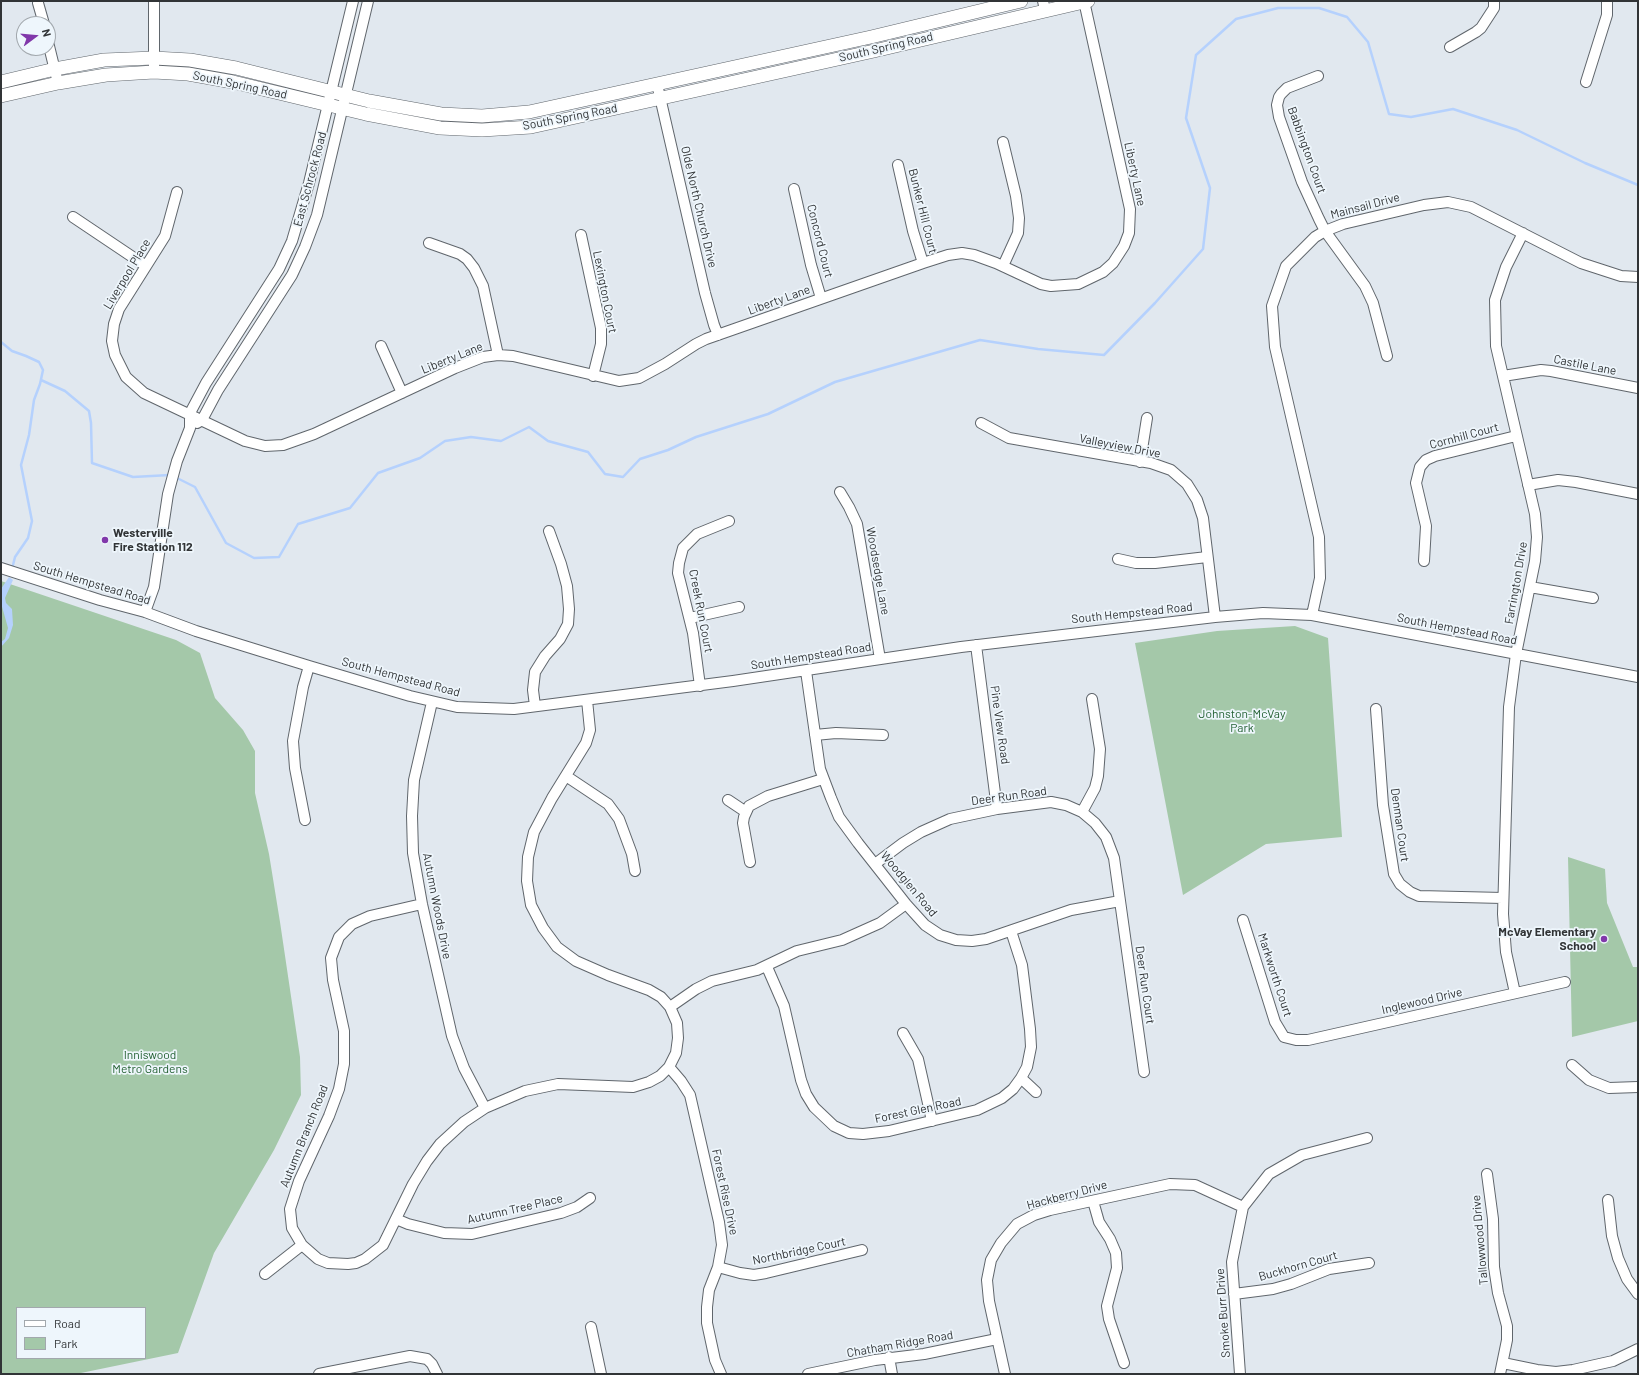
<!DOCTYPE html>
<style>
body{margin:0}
#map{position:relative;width:1639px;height:1375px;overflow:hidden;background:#e1e8ef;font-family:Barlow,sans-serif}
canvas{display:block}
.frame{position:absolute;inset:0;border:2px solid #313436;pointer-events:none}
.legend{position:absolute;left:16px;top:1307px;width:130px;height:52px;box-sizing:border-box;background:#eef6fc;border:1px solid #a2a8ad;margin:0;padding:5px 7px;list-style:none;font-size:12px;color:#313436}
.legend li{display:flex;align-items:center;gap:8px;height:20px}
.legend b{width:20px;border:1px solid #a2a8ad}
.north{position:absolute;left:16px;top:16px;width:40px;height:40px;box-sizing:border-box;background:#eef6fc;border:1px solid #a2a8ad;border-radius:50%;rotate:74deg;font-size:11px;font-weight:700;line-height:16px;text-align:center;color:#313436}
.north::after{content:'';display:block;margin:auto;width:14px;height:18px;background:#8138aa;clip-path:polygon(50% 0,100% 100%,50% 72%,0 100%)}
</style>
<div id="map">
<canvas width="1639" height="1375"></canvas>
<div class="frame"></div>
<ul class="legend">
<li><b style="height:5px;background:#fff"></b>Road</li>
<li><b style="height:11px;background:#a4c8a9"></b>Park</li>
</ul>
<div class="north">N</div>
</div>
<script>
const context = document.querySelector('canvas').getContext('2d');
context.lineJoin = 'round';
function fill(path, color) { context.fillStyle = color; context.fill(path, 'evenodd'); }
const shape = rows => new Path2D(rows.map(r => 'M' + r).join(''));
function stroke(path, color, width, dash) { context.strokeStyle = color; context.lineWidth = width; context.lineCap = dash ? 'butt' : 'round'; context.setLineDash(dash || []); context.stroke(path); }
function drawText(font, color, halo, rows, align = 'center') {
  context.font = font + ' Barlow,sans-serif'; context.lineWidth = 3.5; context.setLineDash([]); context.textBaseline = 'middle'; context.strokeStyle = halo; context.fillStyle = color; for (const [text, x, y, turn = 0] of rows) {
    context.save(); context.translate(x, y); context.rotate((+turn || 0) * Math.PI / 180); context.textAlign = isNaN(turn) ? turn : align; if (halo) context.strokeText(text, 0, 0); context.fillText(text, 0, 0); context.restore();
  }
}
const green = shape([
 [1,581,176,640,200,653,215,698,243,730,255,751,255,793,269,854,280,922,300,1057,301,1095,274,1150,214,1253,178,1353,76,1374,1,1374],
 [17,1308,145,1308,145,1358,17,1358],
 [1295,626,1328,638,1342,837,1266,844,1183,895,1135,643,1217,631],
 [1568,857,1605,869,1607,903,1633,967,1638,967,1638,1021,1572,1037]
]);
const water = shape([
 [9,577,13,580,5,598,6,603,12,609,13,625,9,638,1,647,1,642,5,639,8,628,1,603,1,589]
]);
const stream = shape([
 [1,342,12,351,26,356,39,362,43,370,40,384,34,400,29,435,21,465,32,521,28,538,15,557,12,569],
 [41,380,65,391,89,411,91,423,92,463,133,477,170,475],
 [175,477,195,487,226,543,254,558,279,557,298,524,350,508,378,473,420,458,445,441,471,437,501,441,529,427,548,441,588,452,605,474,623,477,640,459,668,450,696,437,768,414,835,382,980,340,1038,349,1104,355,1155,303,1203,249,1210,188,1186,118,1196,55,1236,19,1278,8,1319,8,1347,17,1368,42,1389,114,1411,117,1453,109,1517,130,1585,163,1638,185]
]);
const minor = shape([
 [1043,1,1045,10],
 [38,3,44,24],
 [48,42,58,83],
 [1450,47,1476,32,1481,28,1494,8,1494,1],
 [154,72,154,1],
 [1318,76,1287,88,1281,94,1279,97,1277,105,1279,117,1302,182,1319,219,1325,231,1365,286,1373,303,1387,356],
 [1586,82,1607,15,1607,1],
 [657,84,705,293,714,325,718,335],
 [1003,142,1016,196,1019,218,1018,233,1003,266],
 [898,165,913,231,923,263],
 [794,189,811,265,821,298],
 [177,192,165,236,119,309,114,324,112,341,115,355,126,377,144,393,245,441,265,446,283,445,314,434,455,368,483,357,498,355,513,356,619,381,639,378,665,364,696,344,706,339,923,263,948,255,962,253,974,255,996,263,1041,284,1051,286,1078,284,1103,272,1113,263,1124,246,1129,233,1130,209,1084,1],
 [73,217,146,266],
 [581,235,601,328,601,344,593,376],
 [429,243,460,254,467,259,474,268,483,286,498,355],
 [381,346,402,393],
 [1503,376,1541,370,1551,371,1638,388],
 [197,423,202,420,218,390,274,303,292,275,305,247,317,215,368,1],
 [981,423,1009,438,1151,463,1171,470,1187,484,1197,500,1203,518,1215,617],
 [1140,462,1147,418],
 [1528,485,1558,480,1576,482,1638,494],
 [840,492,849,507,857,524,880,659],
 [1118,559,1136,563,1155,563,1207,557],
 [1424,561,1426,526,1416,483,1420,467,1426,460,1435,456,1516,436],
 [1,568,100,600,145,612,196,631,309,666,410,696,457,707,514,709,733,681,961,647,1215,617,1263,613,1312,615,1638,677],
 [1530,587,1593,598],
 [145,612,154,587,168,494,177,461,190,428,190,413,206,383,279,269,292,241,309,183,353,1],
 [1312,615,1320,578,1319,537,1275,347,1272,306,1286,266,1315,237,1325,231,1343,224,1424,205,1448,202,1471,207,1581,263,1621,276,1638,277],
 [690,618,739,607],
 [976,645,997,809],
 [806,671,820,769,831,798,839,817,858,843,906,904,925,925,940,935,956,940,972,941,986,939,1071,910,1120,901],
 [700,686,693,633,678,573,679,563,683,548,697,534,729,521],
 [432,702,414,780,412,816,413,853,422,904,452,1036,464,1068,485,1108],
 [535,706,533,690,535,672,545,656,560,639,568,624,569,609,567,586,561,564,549,531],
 [1376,709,1383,805,1394,874,1400,884,1410,892,1419,896,1503,898],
 [815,735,836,733,883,735],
 [566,776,608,804,619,819,632,854,635,871],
 [728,800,746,812],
 [1082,812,1095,788,1098,776,1100,749,1092,699],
 [305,820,295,768,293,741,303,687,309,666],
 [750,862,743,823,744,817,749,806,768,796,823,779],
 [875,864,903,843,921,832,950,819,997,809,1051,802,1066,805,1082,812,1095,823,1106,837,1114,858,1144,1072],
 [422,904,370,916,352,924,339,937,331,958,333,980,344,1031,344,1064,339,1089,329,1116,299,1181,290,1209,292,1228,302,1245,318,1259,328,1263,348,1264,356,1263,365,1259,383,1245,413,1184,427,1161,440,1144,464,1122,485,1108,525,1091,558,1084,633,1087,649,1082,660,1076,669,1067,676,1053,678,1038,677,1023,670,1007,661,997,649,990,608,975,576,961,557,947,543,928,531,905,527,881,528,857,534,832,552,798,586,743,590,730,587,700],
 [1243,920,1275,1022,1284,1037,1296,1040,1308,1040,1565,982],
 [767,967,784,1006,801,1080,806,1094,814,1107,834,1126,849,1133,863,1134,889,1131,977,1110,1002,1098,1013,1089,1021,1078,1027,1067,1031,1047,1030,1029,1022,965,1011,931],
 [1515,993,1506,952,1503,914,1509,707,1516,654,1535,561,1537,537,1535,514,1496,346,1495,300,1506,267,1523,233],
 [670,1007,696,989,712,981,757,970,797,951,842,940,880,923,906,904],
 [903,1033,918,1059,932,1121],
 [1572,1065,1589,1080,1609,1088,1638,1087],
 [669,1067,681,1081,690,1095,719,1222,722,1245,718,1267,709,1290,707,1307,707,1323,715,1360,721,1374],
 [1021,1078,1036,1092],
 [1487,1174,1493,1219,1494,1267,1498,1293,1507,1326,1507,1340,1500,1374],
 [1608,1200,1612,1236,1618,1258,1627,1279,1638,1294],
 [1093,1201,1099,1222,1110,1239,1116,1253,1117,1268,1107,1306,1109,1319,1124,1363],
 [396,1219,408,1224,444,1233,472,1234,561,1213,577,1207,590,1198],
 [718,1267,740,1273,754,1275,766,1273,862,1250],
 [265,1274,302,1245],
 [1234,1294,1273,1289,1291,1284,1329,1269,1369,1263],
 [591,1327,601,1374],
 [889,1357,892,1374],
 [1503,1363,1537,1370,1556,1372,1573,1370,1613,1361,1638,1349],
 [319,1374,410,1356,427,1359,432,1364,437,1374],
 [808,1374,875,1360,924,1354,997,1339],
 [1005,1374,989,1301,987,1280,991,1260,1001,1243,1017,1224,1034,1215,1050,1210,1170,1184,1195,1185,1243,1207],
 [1240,1374,1232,1262,1243,1207,1269,1174,1302,1155,1367,1138]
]);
const major = shape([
 [1,82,55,69,104,60,154,58,190,60,236,68,369,101,441,114,482,116,529,112,871,37,1021,1],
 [1,96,58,83,106,75,154,72,188,74,233,82,366,114,440,128,482,130,531,127,874,51,1088,1]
]);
const markers = [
 [105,540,4,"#8138aa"],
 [1604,939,4,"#8138aa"]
];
const streetNames = [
 ["South Spring Road",886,47,-13],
 ["South Spring Road",240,85,12],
 ["South Spring Road",570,117,-11],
 ["Babbington Court",1307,150,70],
 ["Liberty Lane",1135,174,78],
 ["East Schrock Road",310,179,-75],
 ["Mainsail Drive",1365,206,-15],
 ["Olde North Church Drive",699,207,77],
 ["Bunker Hill Court",923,211,76],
 ["Concord Court",820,241,76],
 ["Liverpool Place",127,274,-59],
 ["Lexington Court",605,292,79],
 ["Liberty Lane",779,300,-20],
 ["Liberty Lane",452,358,-22],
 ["Castile Lane",1585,365,11],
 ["Cornhill Court",1464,436,-15],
 ["Valleyview Drive",1120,446,11],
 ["Woodsedge Lane",878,571,80],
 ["South Hempstead Road",92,583,17],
 ["Farrington Drive",1516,583,-80],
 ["Creek Run Court",701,611,79],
 ["South Hempstead Road",1132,613,-6],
 ["South Hempstead Road",1457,629,11],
 ["South Hempstead Road",811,656,-9],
 ["South Hempstead Road",401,677,15],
 ["Pine View Road",1000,725,82],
 ["Deer Run Road",1009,796,-8],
 ["Denman Court",1400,825,82],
 ["Woodglen Road",909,884,50],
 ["Autumn Woods Drive",437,906,79],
 ["Markworth Court",1275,975,72],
 ["Deer Run Court",1145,985,82],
 ["Inglewood Drive",1422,1001,-13],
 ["Forest Glen Road",918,1110,-12],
 ["Autumn Branch Road",304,1136,-68],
 ["Forest Rise Drive",725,1192,78],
 ["Hackberry Drive",1067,1195,-15],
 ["Autumn Tree Place",515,1209,-13],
 ["Tallowwood Drive",1480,1240,-95],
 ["Northbridge Court",799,1251,-12],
 ["Buckhorn Court",1298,1266,-16],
 ["Smoke Burr Drive",1223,1313,-94],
 ["Chatham Ridge Road",900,1344,-10]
];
const poiNames = [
 ["Westerville",113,533],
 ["Fire Station 112",113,547],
 ["McVay Elementary",1596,932,"right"],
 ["School",1596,946,"right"]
];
const parkNames = [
 ["Johnston-McVay",1242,714],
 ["Park",1242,728],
 ["Inniswood",150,1055],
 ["Metro Gardens",150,1069]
];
fill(green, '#a4c8a9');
fill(water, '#b5d1fd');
stroke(stream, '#b5d1fd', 2.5);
stroke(minor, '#60666c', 12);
stroke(major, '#60666c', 14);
stroke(minor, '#fff', 10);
stroke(major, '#fff', 13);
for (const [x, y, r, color] of markers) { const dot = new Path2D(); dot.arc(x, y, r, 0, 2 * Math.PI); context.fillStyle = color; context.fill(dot); stroke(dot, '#eef6fc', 1.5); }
drawText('12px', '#313436', '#eef6fc', streetNames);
drawText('bold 12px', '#313436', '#eef6fc', poiNames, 'left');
drawText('12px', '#215f30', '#eef6fc', parkNames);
</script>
